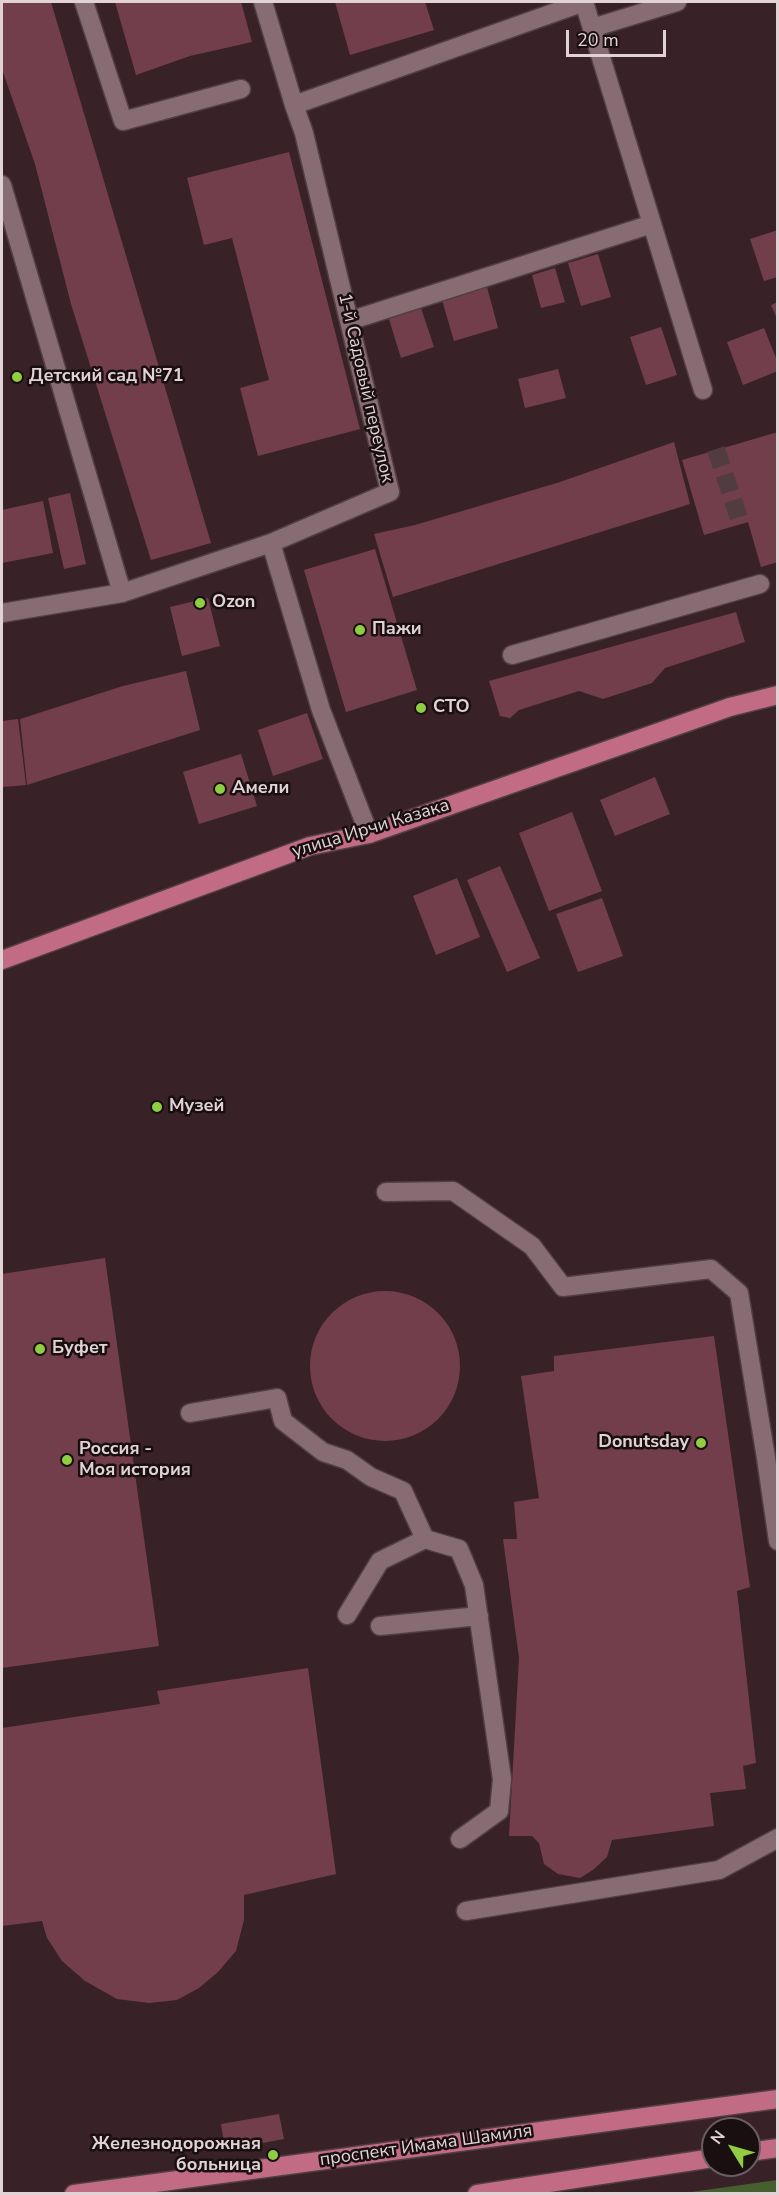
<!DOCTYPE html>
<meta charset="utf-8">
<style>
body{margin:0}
#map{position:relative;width:779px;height:2195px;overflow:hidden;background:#382228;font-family:"Nunito Sans",sans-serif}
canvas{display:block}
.frame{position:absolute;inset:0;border:3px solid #e1d2d5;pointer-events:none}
.north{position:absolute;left:701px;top:2117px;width:60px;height:60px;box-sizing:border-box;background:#190f11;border:2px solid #695d5f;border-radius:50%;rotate:307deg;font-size:16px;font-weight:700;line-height:24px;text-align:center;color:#e1d2d5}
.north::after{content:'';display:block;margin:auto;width:21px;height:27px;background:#90cd40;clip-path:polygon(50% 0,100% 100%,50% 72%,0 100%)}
.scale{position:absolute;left:566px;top:30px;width:100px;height:27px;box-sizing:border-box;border:3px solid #e1d2d5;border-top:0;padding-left:8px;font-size:18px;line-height:21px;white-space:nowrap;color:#e1d2d5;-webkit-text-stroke:4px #190f11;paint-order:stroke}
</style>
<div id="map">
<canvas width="779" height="2195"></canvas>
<div class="frame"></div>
<div class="north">N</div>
<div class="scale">20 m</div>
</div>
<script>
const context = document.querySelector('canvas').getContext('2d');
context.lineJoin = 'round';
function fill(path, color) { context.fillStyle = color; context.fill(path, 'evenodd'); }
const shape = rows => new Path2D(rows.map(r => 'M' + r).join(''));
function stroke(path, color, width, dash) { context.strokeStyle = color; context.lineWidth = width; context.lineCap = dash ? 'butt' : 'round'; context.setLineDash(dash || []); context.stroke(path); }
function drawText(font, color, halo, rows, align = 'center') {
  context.font = font + ' "Nunito Sans",sans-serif'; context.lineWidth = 5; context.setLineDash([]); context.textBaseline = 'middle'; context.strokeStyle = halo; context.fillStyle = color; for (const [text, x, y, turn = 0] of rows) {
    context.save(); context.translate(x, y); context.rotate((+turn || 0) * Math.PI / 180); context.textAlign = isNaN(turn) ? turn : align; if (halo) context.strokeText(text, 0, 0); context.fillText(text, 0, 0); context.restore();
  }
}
const forest = shape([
 [777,2180,777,2193,684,2193]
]);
const building = shape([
 [2,2,51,2,211,543,151,560,71,304,35,164,3,72,2,65],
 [115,2,241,2,252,42,190,56,136,75],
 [335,2,425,2,434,30,350,55],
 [289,152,360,429,258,456,240,388,269,380,232,238,204,245,187,178],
 [778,230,778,277,764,281,750,239],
 [598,254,611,297,581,306,568,263],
 [555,268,565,302,541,308,532,275],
 [487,287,498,328,454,341,442,300],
 [778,302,778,321,771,305],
 [420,305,434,347,401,358,388,316],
 [661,327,677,375,646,385,630,337],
 [764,328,778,363,778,371,743,385,727,342],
 [558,369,566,398,525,408,518,379],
 [778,432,778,562,761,567,748,522,704,535,682,460],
 [674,442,690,504,393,597,374,534,415,525,560,482],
 [70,493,86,564,64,569,48,498],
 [43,501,53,553,2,563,2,510],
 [375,549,417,690,346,712,304,570],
 [208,598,220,646,182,656,170,607],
 [736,612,745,642,665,668,652,683,603,699,579,691,519,710,510,718,500,716,489,681],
 [186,671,200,730,27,785,20,719,123,686],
 [307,713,323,759,273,776,258,730],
 [18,719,26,785,2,787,2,721],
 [241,754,257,806,199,824,183,772],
 [655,777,670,814,615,836,600,800],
 [572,812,602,891,549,911,519,833],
 [500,866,540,958,507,972,467,880],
 [457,878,480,937,436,955,413,896],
 [602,898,623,956,578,972,556,914],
 [105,1258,159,1646,2,1668,2,1274],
 '310 1366a75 75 0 1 1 150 0a75 75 0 1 1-150 0Z',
 [714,1336,750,1587,737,1591,756,1763,743,1766,746,1789,710,1793,714,1826,612,1840,607,1857,593,1870,580,1878,558,1874,544,1864,539,1843,532,1836,509,1836,519,1658,503,1539,517,1539,514,1502,539,1498,521,1376,554,1371,554,1356],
 [308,1668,336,1874,244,1895,244,1920,236,1951,218,1972,199,1988,177,2000,149,2003,117,1999,85,1981,62,1961,47,1938,42,1921,2,1926,2,1728,160,1704,157,1691],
 [279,2114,284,2139,225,2150,221,2124]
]);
const minorTunnel = shape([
 [716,449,741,524]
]);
const minor = shape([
 [84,2,123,121,241,89],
 [263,2,294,105,304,133,390,492,271,543,321,710,369,834],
 [592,28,677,2],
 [294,105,584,2,703,390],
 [2,185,122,593],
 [349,321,652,224],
 [2,613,122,593,271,543],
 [512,655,760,584],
 [386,1192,453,1191,532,1246,563,1287,711,1269,739,1293,766,1458,778,1541],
 [190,1413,277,1398,283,1421,323,1452,347,1460,371,1477,403,1491,425,1539,459,1549,474,1585,502,1779,499,1811,460,1839],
 [347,1615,380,1561,425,1539],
 [380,1626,479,1616],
 [466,1911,719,1870,778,1838]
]);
const major = shape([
 [2,960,310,846,369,834,730,707,778,695],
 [749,2152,778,2148],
 [74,2194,778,2099],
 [477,2194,713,2158]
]);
const markers = [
 [17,377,6,"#90cd40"],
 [200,603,6,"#90cd40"],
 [360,630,6,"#90cd40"],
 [421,708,6,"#90cd40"],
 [220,789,6,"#90cd40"],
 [157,1107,6,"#90cd40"],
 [40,1349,6,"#90cd40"],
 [701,1443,6,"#90cd40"],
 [67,1460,6,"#90cd40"],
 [273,2155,6,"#90cd40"]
];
const poiNames = [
 ["Детский сад №71",29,377],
 ["Ozon",212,603],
 ["Пажи",372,630],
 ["СТО",433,708],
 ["Амели",232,789],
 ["Музей",169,1107],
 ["Буфет",52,1349],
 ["Donutsday",689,1443,"right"],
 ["Россия -",79,1450],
 ["Моя история",79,1471],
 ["Железнодорожная",261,2145,"right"],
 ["больница",261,2166,"right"]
];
const streetNames = [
 ["1-й Садовый переулок",365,388,77],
 ["улица Ирчи Казака",371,829,-17],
 ["проспект Имама Шамиля",426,2146,-8]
];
fill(forest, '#475e2f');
fill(building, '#723e4c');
stroke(minorTunnel, '#513c42', 18, [18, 9]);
stroke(minor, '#513f44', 21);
stroke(major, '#513f44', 21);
stroke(minor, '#876d73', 18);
stroke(major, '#c16b84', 18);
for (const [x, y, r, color] of markers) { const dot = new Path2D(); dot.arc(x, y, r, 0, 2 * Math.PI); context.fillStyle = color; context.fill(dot); stroke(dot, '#190f11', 2); }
drawText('bold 18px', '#e1d2d5', '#190f11', poiNames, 'left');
drawText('18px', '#e1d2d5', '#190f11', streetNames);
</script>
